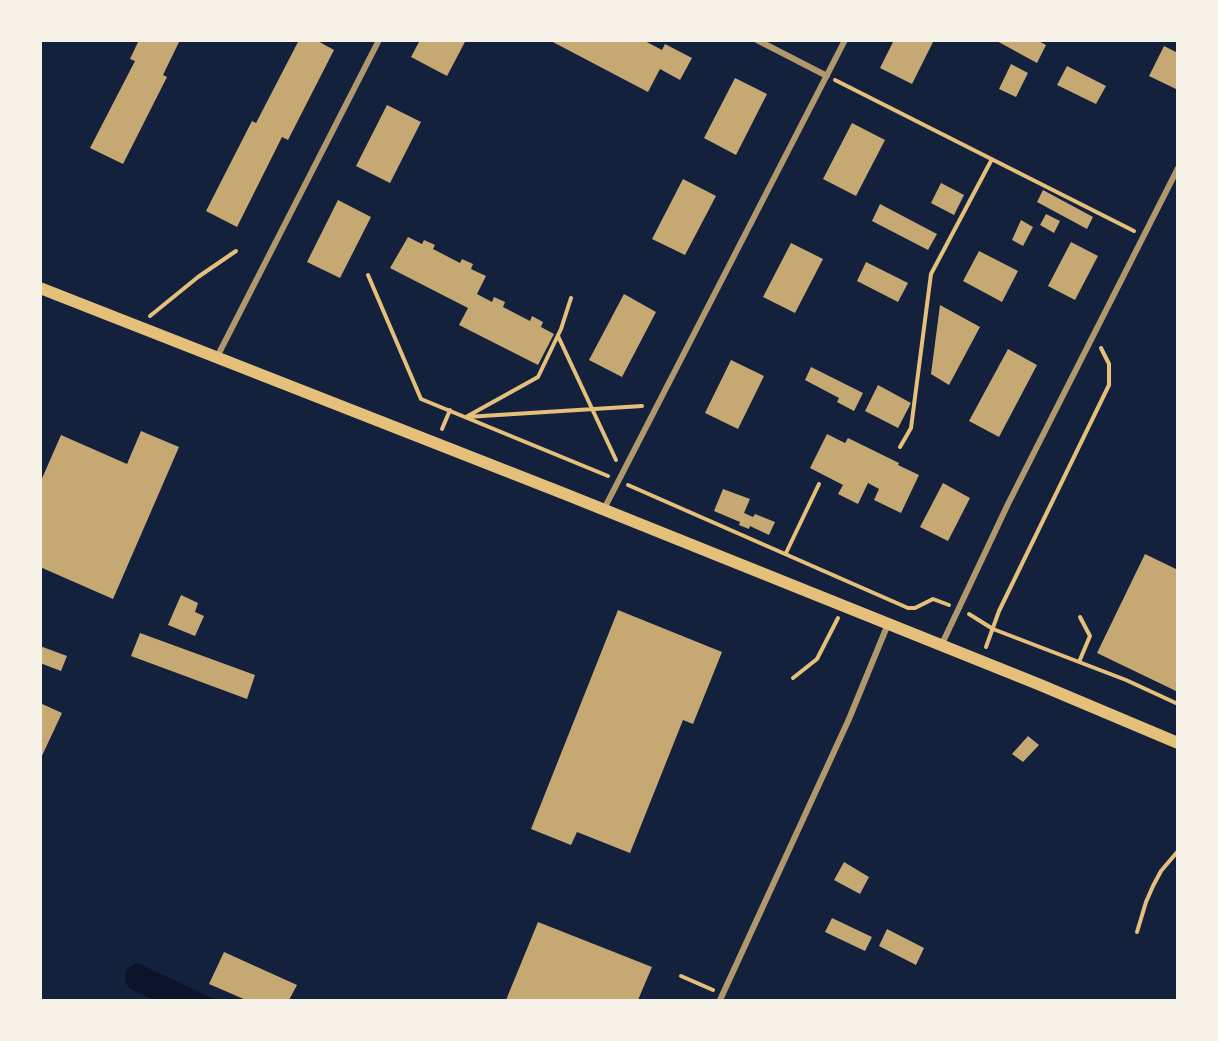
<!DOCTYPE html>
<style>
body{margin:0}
#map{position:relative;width:1218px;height:1041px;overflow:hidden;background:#14213d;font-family:Manrope,sans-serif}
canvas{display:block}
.frame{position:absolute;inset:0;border:42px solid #f6f1e7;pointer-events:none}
</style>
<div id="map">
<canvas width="1218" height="1041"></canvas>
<div class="frame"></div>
</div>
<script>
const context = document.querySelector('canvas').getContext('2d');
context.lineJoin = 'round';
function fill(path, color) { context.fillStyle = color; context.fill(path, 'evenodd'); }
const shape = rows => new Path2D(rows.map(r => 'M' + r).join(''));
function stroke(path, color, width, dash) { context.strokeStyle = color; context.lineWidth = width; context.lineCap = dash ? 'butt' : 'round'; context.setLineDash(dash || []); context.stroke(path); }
const water = shape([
 [136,963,142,965,216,1000,155,1000,130,989,127,985,125,980,126,970]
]);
const building = shape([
 [139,40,180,40,163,75,167,77,123,164,90,148,135,61,130,59],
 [299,40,316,40,334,50,288,140,282,137,237,227,206,211,252,121,256,123],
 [420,40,466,40,447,76,411,57],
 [549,40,643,40,662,50,665,44,692,58,680,80,660,69,648,92],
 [894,40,934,40,912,84,880,68],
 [995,40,1037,40,1046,45,1037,63],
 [1164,46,1178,53,1178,90,1149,76],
 [1011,64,1028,73,1016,97,999,89],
 [1067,66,1106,86,1096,104,1057,85],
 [735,78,767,94,736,155,704,138],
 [387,105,421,122,390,183,356,166],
 [852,123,885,140,856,196,823,179],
 [683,179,716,196,685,255,652,239],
 [941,183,964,195,954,215,931,203],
 [1043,190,1093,217,1087,229,1037,202],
 [338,200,371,217,340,278,307,262],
 [880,204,937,234,928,250,872,221],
 [1046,214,1060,221,1054,233,1040,225],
 [1021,220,1033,227,1023,246,1012,240],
 [408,237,422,244,424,240,435,245,433,249,460,263,462,259,473,264,471,269,486,276,477,294,492,302,494,297,505,302,503,307,530,321,532,316,543,322,541,327,554,334,538,365,459,325,468,308,390,268],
 [1071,242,1098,256,1075,300,1048,286],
 [791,243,823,259,795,313,763,297],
 [979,251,1018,271,1002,302,963,281],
 [866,262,908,283,898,302,857,281],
 [624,294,656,312,622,377,589,360],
 [940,305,980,327,949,385,931,374],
 [1008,349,1037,365,999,437,969,421],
 [731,360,764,376,738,429,705,413],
 [811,367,863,393,854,411,837,402,839,398,805,380],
 [878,385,911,403,898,428,865,411],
 [141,431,179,447,113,599,40,567,40,483,61,435,127,464],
 [827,434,845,443,848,438,899,463,898,465,919,475,901,513,874,500,879,489,868,483,858,504,838,494,843,485,810,468],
 [943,483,970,498,948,541,920,527],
 [723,489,750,499,744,513,753,517,755,514,775,522,769,535,750,526,749,529,739,525,740,522,714,511],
 [1145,554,1178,570,1178,692,1097,653],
 [181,595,198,603,195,612,204,616,195,636,168,625],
 [618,610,722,652,693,724,683,720,630,853,577,832,571,845,531,829],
 [140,633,255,675,247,699,131,656],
 [40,646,67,656,61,671,40,663],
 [40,703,62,713,40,760],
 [1028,736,1039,745,1023,762,1012,754],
 [844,862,869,877,860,894,834,880],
 [832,918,872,937,865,951,825,932],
 [538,922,652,967,638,1000,506,1000],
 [887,929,924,948,916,965,879,946],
 [224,952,297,985,289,1000,246,1000,209,984]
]);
const path = shape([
 [835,80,1134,231],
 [368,275,421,399,608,476],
 [571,298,561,329,538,377,466,417,642,406],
 [150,316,198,277,236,251],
 [558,336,616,460],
 [442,429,450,410],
 [900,447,911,428,931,274,992,159],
 [628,485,908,608,915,608,933,599,949,605],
 [786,553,819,484],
 [969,614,993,629,1126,680,1178,704],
 [986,647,999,611,1109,385,1109,364,1101,348],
 [1079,662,1090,636,1080,617],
 [793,678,817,659,838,618],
 [1137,932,1146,902,1153,886,1161,871,1178,851],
 [681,976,713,990]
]);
const minor = shape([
 [757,40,827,76],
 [217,357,379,40],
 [604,509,845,40],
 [941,646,1008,504,1178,168],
 [720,1000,849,719,888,624]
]);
const secondary = shape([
 [40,288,565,494,1038,684,1178,743]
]);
fill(water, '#0b132b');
fill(building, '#c6a872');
stroke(path, '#e5c07b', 4);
stroke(minor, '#b1986c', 6);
stroke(secondary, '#e5c07b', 12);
</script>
